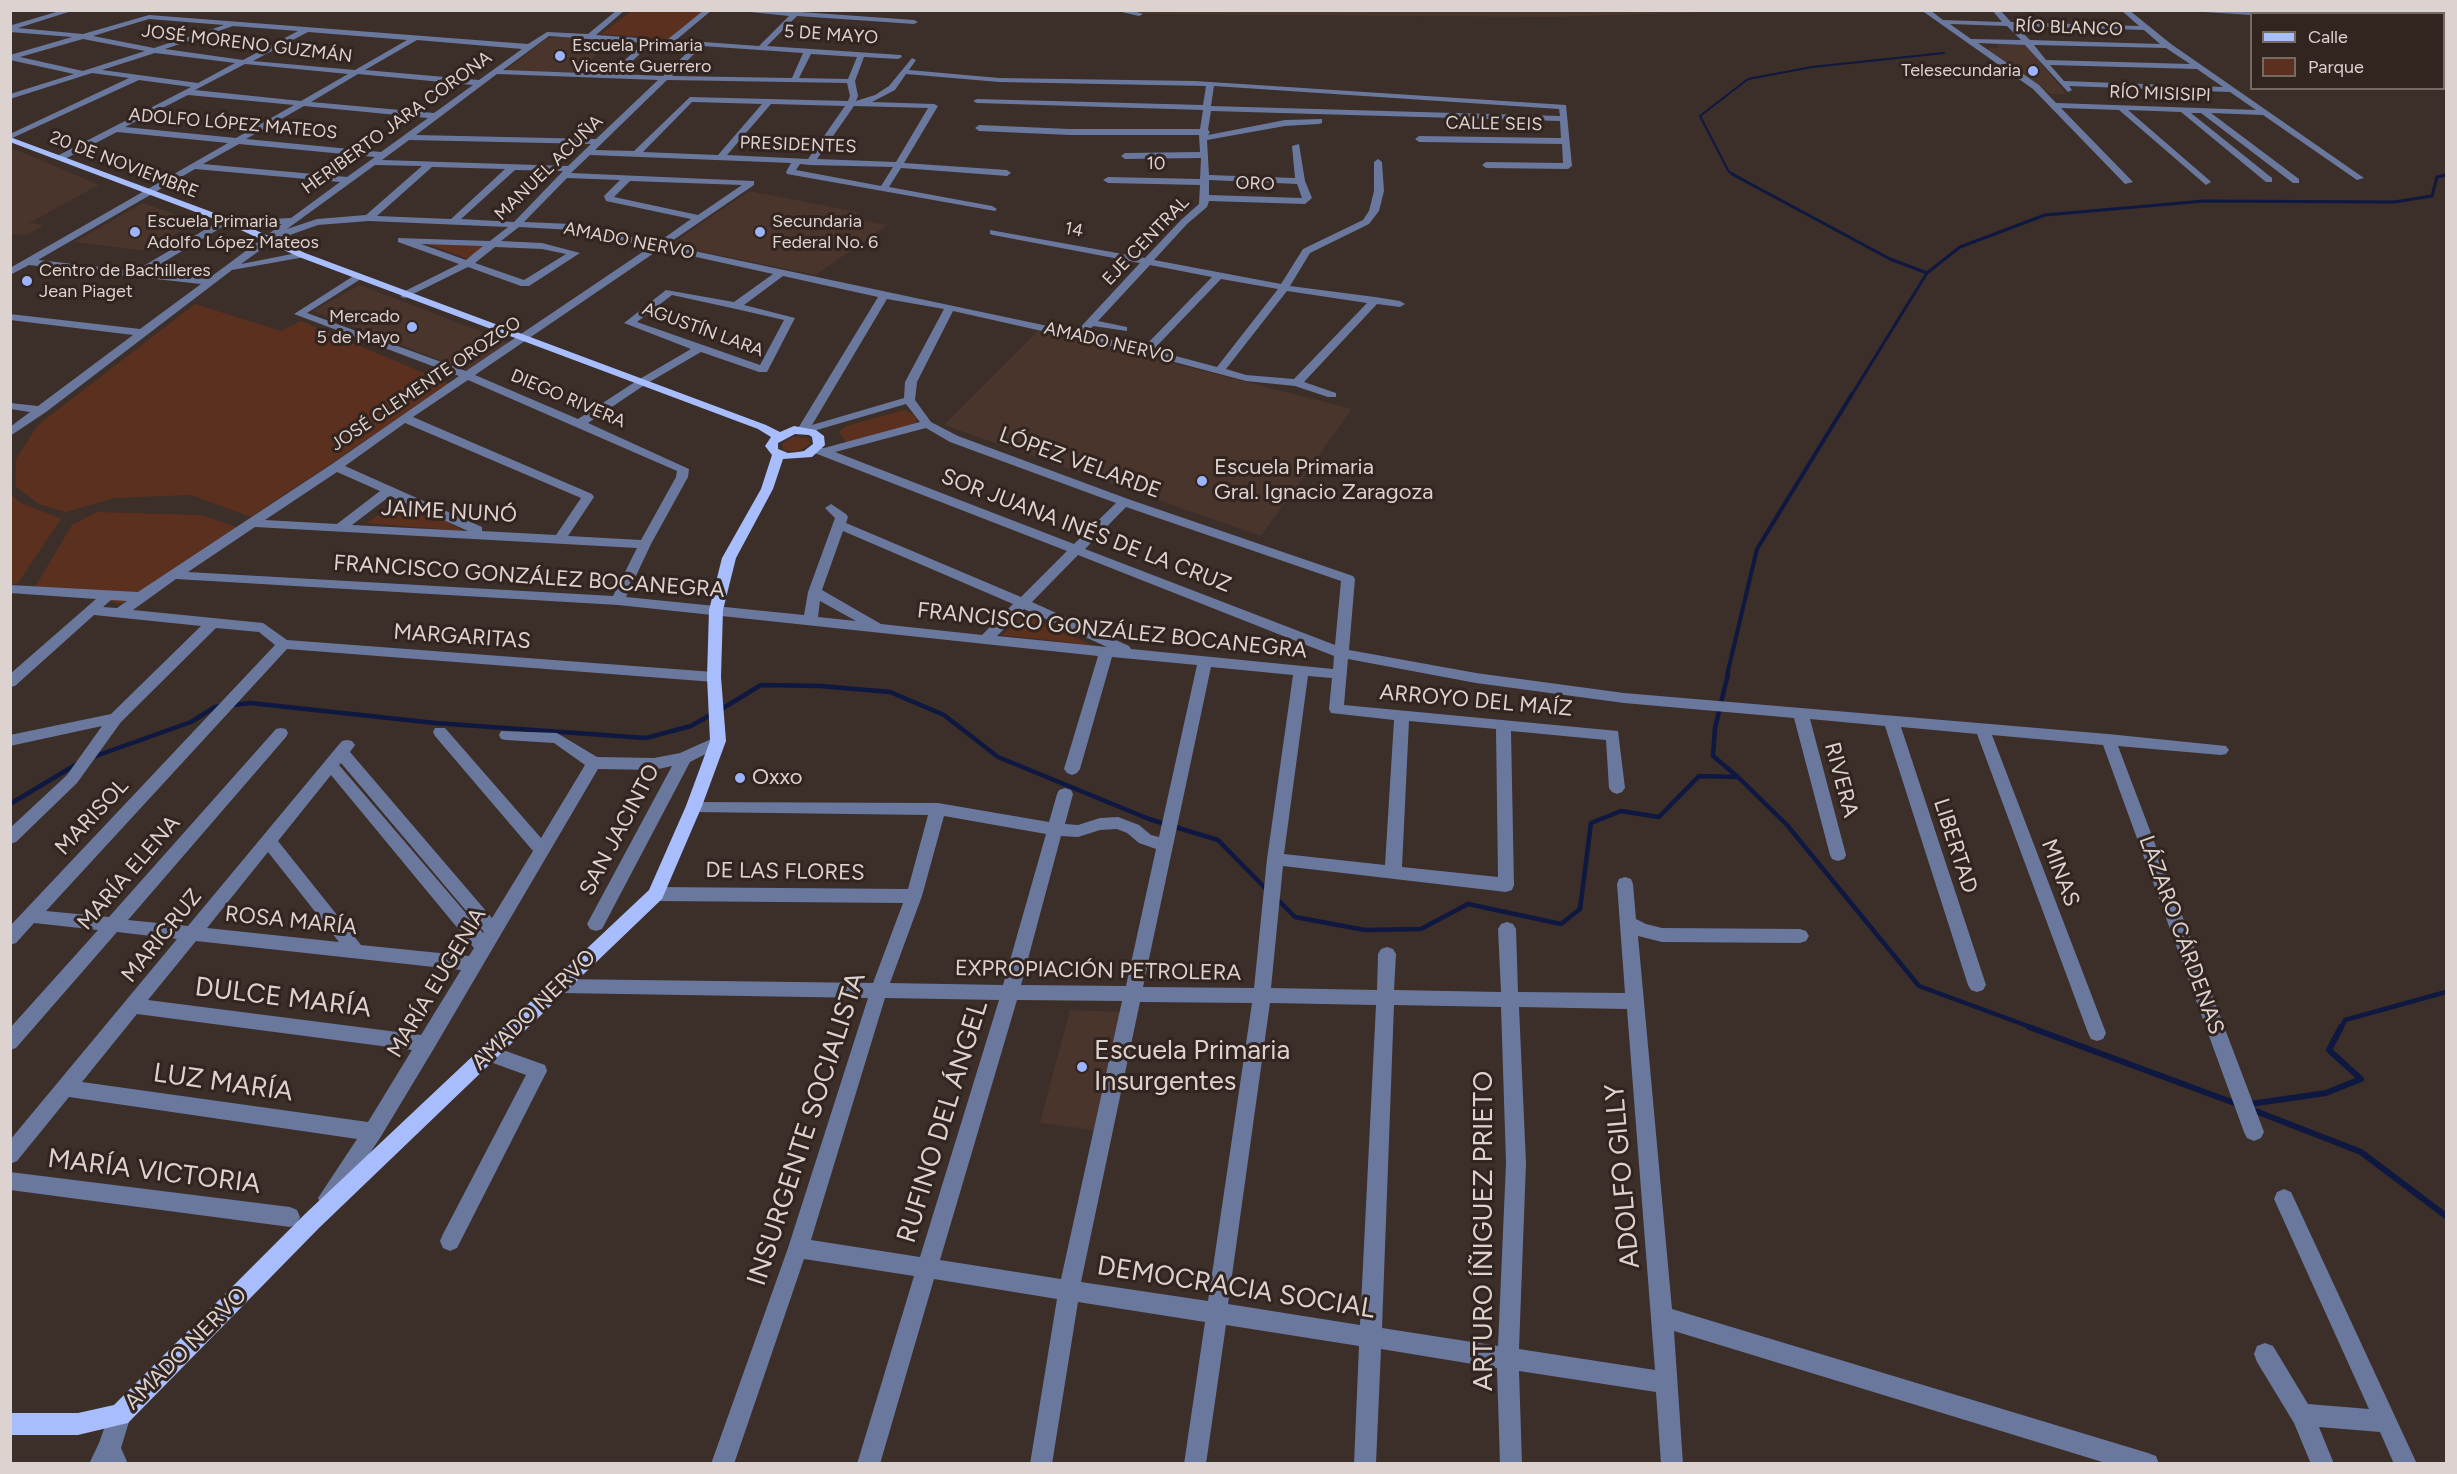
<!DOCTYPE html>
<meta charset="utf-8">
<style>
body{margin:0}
#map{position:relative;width:2457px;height:1474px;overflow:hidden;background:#3c2e28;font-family:Figtree,sans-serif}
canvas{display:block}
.frame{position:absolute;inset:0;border:12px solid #dcd2cf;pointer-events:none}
.legend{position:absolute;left:2250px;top:12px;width:195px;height:78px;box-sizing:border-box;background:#32241f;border:2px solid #766a65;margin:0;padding:8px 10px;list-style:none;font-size:18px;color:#dcd2cf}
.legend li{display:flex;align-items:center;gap:12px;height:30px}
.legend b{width:30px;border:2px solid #766a65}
</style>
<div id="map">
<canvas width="2457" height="1474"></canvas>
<div class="frame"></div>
<ul class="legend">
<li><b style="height:8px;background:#a7bdfd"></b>Calle</li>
<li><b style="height:16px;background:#5c301e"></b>Parque</li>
</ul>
</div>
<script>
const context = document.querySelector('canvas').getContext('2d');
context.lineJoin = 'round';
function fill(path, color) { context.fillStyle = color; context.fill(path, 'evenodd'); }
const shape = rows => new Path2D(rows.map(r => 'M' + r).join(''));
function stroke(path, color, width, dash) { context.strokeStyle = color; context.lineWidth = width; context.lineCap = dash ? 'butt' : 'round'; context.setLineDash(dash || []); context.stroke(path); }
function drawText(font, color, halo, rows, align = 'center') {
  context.font = font + ' Figtree,sans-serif'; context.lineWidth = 6; context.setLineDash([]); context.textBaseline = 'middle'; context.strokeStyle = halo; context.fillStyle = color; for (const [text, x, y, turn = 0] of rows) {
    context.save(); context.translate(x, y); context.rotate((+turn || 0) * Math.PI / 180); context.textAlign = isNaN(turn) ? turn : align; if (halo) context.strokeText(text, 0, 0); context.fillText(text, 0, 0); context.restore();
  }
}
const built = shape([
 [1126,11,1746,10,1746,11,1551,17,1139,14],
 [559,37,615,41,574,73,505,71,546,39],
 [1996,44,2026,45,2066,94,2051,94,1986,49,1999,48],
 [11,148,41,160,99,185,29,223,44,225,26,235,11,234],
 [749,191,858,212,850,218,887,225,816,275,670,245],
 [143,203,196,222,146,251,74,242],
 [360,285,511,343,468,371,313,311],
 [1039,330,1086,341,1352,409,1261,536,944,425],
 [1070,1010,1121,1012,1094,1130,1040,1123]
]);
const green = shape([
 [632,11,705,11,670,39,601,34],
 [424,243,486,246,469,259],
 [195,304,281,331,301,321,450,384,251,517,191,495,114,498,66,512,39,504,15,486,16,459,38,425],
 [905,410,917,417,916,425,854,442,846,442,839,432,846,426],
 [793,437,808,438,810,444,797,452,784,450,782,444],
 [11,495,21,503,61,519,18,583,11,584],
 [404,499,464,531,366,523],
 [97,512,202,515,239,528,122,604,35,587,72,525],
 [1025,614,1091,645,1002,635]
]);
const streamFar4 = shape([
 [1735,175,1729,172,1700,116,1748,79,1812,67,1944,53]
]);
const streamFar3 = shape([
 [1732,174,1890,259,1927,273],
 [1851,396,1927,273,1960,247,2045,215,2204,201,2394,202,2432,196,2437,177,2446,175]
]);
const streamFar2 = shape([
 [1727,675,1757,549,1852,394]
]);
const streamFar1 = shape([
 [1728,674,1715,728,1713,756,1738,777],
 [232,705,250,703,435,723,646,738,691,726,712,714],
 [720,710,761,685,820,686,890,692,944,715,998,757,1149,819,1218,840,1267,890],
 [93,757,191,722,215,707,221,706],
 [10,804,77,764],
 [1276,898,1295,917,1365,930,1421,929,1468,904,1561,924,1580,909,1591,823,1621,811,1659,817,1699,776,1738,777,1787,825,1919,986,2033,1028],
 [2341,1028,2345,1020,2446,992]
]);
const stream = shape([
 [2029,1027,2237,1104],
 [2250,1104,2326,1093,2361,1079,2329,1050,2341,1027],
 [2253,1110,2361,1152,2446,1216]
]);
const minor = shape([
 [63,10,75,10,18,28,83,34,149,15,528,44,547,32,588,34,617,10,625,10,596,35,667,40,704,10,712,10,676,40,759,46,789,16,731,10,802,10,801,12,914,20,918,22,914,24,797,16,767,46,901,55,902,57,898,59,864,57,855,81,858,96,856,101,875,95,889,86,912,58,916,60,909,70,999,78,1195,81,1566,105,1572,166,1568,169,1486,168,1482,165,1486,162,1563,163,1562,144,1419,142,1415,139,1419,136,1561,138,1560,121,1211,111,1208,130,1210,132,1208,135,1285,120,1322,119,1322,123,1319,124,1285,126,1207,140,1209,175,1295,178,1292,146,1299,144,1305,181,1312,198,1305,204,1209,201,1207,207,1187,224,1154,260,1281,284,1303,249,1363,220,1369,211,1374,191,1374,162,1378,159,1382,162,1384,191,1379,211,1369,224,1310,253,1290,286,1375,297,1400,301,1405,304,1400,307,1377,304,1304,382,1336,393,1336,397,1328,397,1295,386,1246,381,1144,354,953,311,917,382,915,400,931,422,958,436,1128,499,1353,576,1355,579,1349,650,1476,673,1624,693,2108,734,2226,746,2229,750,2226,754,2221,755,2118,746,2264,1132,2261,1138,2254,1141,2247,1138,2244,1132,2103,745,1992,735,2106,1033,2103,1039,2097,1041,2091,1039,2088,1033,1977,734,1901,727,1986,985,1983,990,1977,992,1971,990,1968,985,1885,726,1810,719,1846,855,1844,859,1838,861,1832,859,1830,855,1794,718,1624,703,1476,683,1348,659,1344,705,1618,731,1625,788,1622,792,1617,794,1612,792,1609,788,1606,740,1511,731,1514,885,1512,890,1506,892,1283,866,1271,988,1377,990,1378,954,1381,949,1387,947,1393,949,1396,954,1394,990,1501,992,1498,929,1501,924,1507,922,1513,924,1516,929,1518,992,1625,993,1617,884,1619,879,1625,877,1631,879,1633,884,1636,919,1646,924,1662,928,1800,929,1806,931,1809,936,1806,941,1800,943,1662,942,1638,936,1672,1309,2148,1453,2156,1456,2159,1464,2109,1464,1674,1331,1683,1464,1661,1464,1656,1392,1519,1371,1522,1464,1500,1464,1497,1368,1381,1349,1376,1464,1354,1464,1359,1346,1226,1325,1206,1464,1184,1464,1205,1322,1078,1302,1052,1464,1030,1464,1057,1299,934,1279,880,1464,857,1464,914,1276,804,1259,734,1464,711,1464,788,1248,868,998,560,993,554,991,551,986,554,981,560,979,873,983,903,903,656,901,650,899,648,894,650,889,656,887,908,889,928,815,694,812,688,810,686,806,688,802,938,803,1049,822,1057,794,1059,790,1065,788,1071,790,1073,794,1065,824,1078,825,1100,818,1118,817,1139,825,1151,835,1159,837,1197,665,1112,657,1080,769,1077,773,1072,775,1067,773,1064,769,1098,656,618,605,176,579,133,610,263,623,287,640,714,672,721,677,714,682,287,649,46,911,109,917,276,729,281,728,286,729,288,733,286,737,128,920,188,926,336,748,342,741,347,740,352,741,355,745,350,752,492,918,533,851,435,736,433,732,435,728,445,728,541,838,585,765,554,743,506,740,501,739,499,735,501,731,557,733,597,757,654,758,680,753,718,736,723,737,726,741,723,745,690,762,602,929,596,931,590,929,587,924,672,766,654,770,598,769,433,1050,380,1138,335,1205,328,1208,321,1205,318,1198,357,1139,69,1097,17,1161,10,1164,10,1140,177,939,117,932,16,1048,10,1050,10,1028,98,930,34,923,16,943,10,945,10,926,275,645,259,632,216,628,121,722,77,783,16,842,10,844,10,828,67,775,102,726,10,746,10,735,111,714,201,626,94,615,15,686,10,687,10,674,96,599,10,593,10,585,138,592,332,464,459,376,294,314,355,275,364,277,307,313,466,371,650,247,572,230,519,227,501,241,542,243,580,253,529,286,521,286,468,267,405,298,401,297,401,293,459,264,398,242,398,238,490,241,508,227,369,221,318,225,287,236,277,244,270,243,241,264,302,252,307,255,305,257,232,270,46,412,10,436,10,427,30,412,10,409,10,403,38,406,133,335,10,320,10,314,140,329,201,284,29,265,10,275,10,268,228,143,117,132,63,160,57,160,57,156,191,87,139,80,10,139,10,134,129,78,92,73,10,99,10,94,74,74,10,60,10,55,72,37,10,32,12,25,63,10],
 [149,19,224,25,186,38,161,29,161,33,178,40,154,48,93,36,149,19],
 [233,26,298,31,243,60,165,49,233,26],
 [308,32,407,40,355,70,253,61,308,32],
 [549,36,589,39,644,43,609,74,503,70,549,36],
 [83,39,145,51,83,71,20,57,83,39],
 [417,40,522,49,479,80,365,70,417,40],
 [652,43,694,46,663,76,618,74,652,43],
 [702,46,803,53,792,78,672,76,702,46],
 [155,53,235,63,198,83,102,70,155,53],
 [811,54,857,57,848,79,799,78,811,54],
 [245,64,348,74,301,101,195,90,245,64],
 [358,74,473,85,434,113,311,102,358,74],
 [497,74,658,80,596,139,416,135,497,74],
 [906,74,999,82,1206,86,1203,105,977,99,973,101,977,103,1203,110,1200,129,1070,129,979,125,975,128,979,131,1070,135,1199,135,1200,152,1125,153,1121,156,1125,159,1201,158,1200,179,1108,177,1103,180,1108,183,1200,185,1199,204,1181,220,1145,258,990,230,990,234,993,235,1140,263,1076,332,666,245,754,185,754,181,571,173,590,155,791,163,786,172,787,174,995,211,997,209,992,206,889,187,901,168,1007,176,1011,173,1007,170,904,163,938,106,934,104,872,102,895,90,906,74],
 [667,80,847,83,850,96,848,101,690,97,634,151,595,150,667,80],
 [1214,86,1559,109,1560,116,1211,106,1214,86],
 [188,95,294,105,236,138,125,127,188,95],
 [692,102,762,104,718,155,643,152,692,102],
 [771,104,845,106,808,159,727,155,771,104],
 [304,106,428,118,381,152,246,139,304,106],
 [854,106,928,108,896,162,817,159,854,106],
 [409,140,591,144,568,166,382,160,409,140],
 [239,144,375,157,347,177,203,164,239,144],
 [800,164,810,165,893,167,881,186,796,170,800,164],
 [375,165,422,166,366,215,317,219,287,229,375,165],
 [432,167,505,169,451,219,377,216,432,167],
 [195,169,340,182,291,218,231,221,223,219,135,271,38,260,195,169],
 [515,170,563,171,514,222,461,219,515,170],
 [567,178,620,180,604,196,606,201,691,219,657,243,572,224,524,222,567,178],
 [1209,180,1297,184,1302,198,1209,195,1209,180],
 [630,181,742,185,698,215,614,197,630,181],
 [229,223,233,226,282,224,208,279,147,272,229,223],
 [421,244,483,246,466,260,421,244],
 [495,247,542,249,566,254,524,280,475,263,495,247],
 [660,249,773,274,734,302,666,290,624,323,691,349,638,380,578,419,475,375,660,249],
 [1150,265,1212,277,1144,347,1086,334,1093,326,1127,331,1127,327,1098,321,1150,265],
 [783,276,878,297,797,430,799,432,810,432,906,404,920,422,824,448,812,446,812,452,1067,551,1021,597,846,523,848,517,846,514,831,504,825,508,835,518,808,592,804,615,626,597,651,544,688,477,689,469,588,423,646,384,701,352,759,372,767,372,795,318,744,305,783,276],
 [1221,279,1278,289,1217,367,1153,350,1221,279],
 [1287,291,1367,303,1294,379,1246,375,1226,369,1287,291],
 [672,295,736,309,784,320,760,365,637,322,672,295],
 [887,299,944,309,905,382,904,398,812,425,887,299],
 [468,380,677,471,676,477,641,540,568,536,594,497,592,494,413,417,468,380],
 [405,423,581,498,556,535,482,531,482,527,345,466,405,423],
 [926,428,950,442,1116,503,1074,544,835,452,926,428],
 [337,472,380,491,337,524,265,520,337,472],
 [390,496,468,531,352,525,390,496],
 [1126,507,1341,581,1335,645,1085,549,1126,507],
 [255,527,637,548,613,596,188,572,255,527],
 [843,531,1013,604,982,635,881,624,822,590,843,531],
 [1078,555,1334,656,1333,669,1131,649,1129,646,1032,602,1078,555],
 [111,600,127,601,117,608,103,607,111,600],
 [820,601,856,621,818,617,820,601],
 [1024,609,1107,647,997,636,1024,609],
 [1211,667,1293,675,1267,859,1254,988,1143,987,1211,667],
 [1308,676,1332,678,1329,709,1331,713,1394,720,1385,865,1284,854,1308,676],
 [1409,721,1496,729,1498,877,1402,867,1409,721],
 [341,763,484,932,483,933,339,765,341,763],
 [331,775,474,948,469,956,361,945,278,841,331,775],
 [944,816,1046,834,1003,985,890,983,922,896,944,816],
 [1117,829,1127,833,1139,843,1156,849,1126,986,1021,985,1061,836,1078,837,1100,830,1117,829],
 [268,852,339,942,207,928,268,852],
 [196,941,461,970,421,1035,148,1000,196,941],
 [885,998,999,1000,920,1257,811,1240,885,998],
 [1017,1000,1122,1001,1061,1279,940,1260,1017,1000],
 [1140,1002,1252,1003,1208,1301,1081,1282,1140,1002],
 [1270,1003,1376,1005,1360,1325,1228,1304,1270,1003],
 [1394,1005,1501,1007,1506,1163,1498,1346,1382,1328,1394,1005],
 [1519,1007,1627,1009,1655,1370,1519,1349,1526,1163,1519,1007],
 [137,1014,412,1050,368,1122,82,1082,137,1014],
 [1113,10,1131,10,1143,14,1139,16,1113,10],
 [1921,10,1930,10,1943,20,2002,22,1992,10,2000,10,2011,22,2139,26,2121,10,2129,10,2171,44,2364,178,2357,180,2263,115,2211,113,2299,179,2299,183,2293,183,2201,113,2191,113,2272,178,2272,182,2266,182,2181,112,2128,110,2209,180,2211,182,2206,185,2119,110,2061,108,2133,182,2125,184,2033,89,1921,10],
 [1950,24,2007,26,2021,40,1971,39,1950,24],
 [2016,26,2144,30,2160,44,2030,40,2016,26],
 [1978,43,2025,45,2068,92,2072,90,2069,86,2230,92,2256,110,2056,103,2039,85,1978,43],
 [2034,45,2166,48,2190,64,2046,60,2034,45],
 [2050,65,2197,69,2223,87,2064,81,2050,65],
 [2171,10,2237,10,2271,14,2252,14,2252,15,2171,10],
 [2286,10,2294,10,2297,14,2289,14,2286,10],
 [2306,10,2315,10,2318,14,2309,14,2306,10],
 [489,1045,545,1065,547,1071,457,1248,450,1251,443,1248,440,1241,443,1234,526,1075,482,1059,480,1053,482,1047,489,1045],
 [10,1172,290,1207,297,1210,300,1217,297,1224,290,1227,10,1190,10,1172],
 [2284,1189,2291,1192,2417,1464,2394,1464,2380,1432,2319,1427,2334,1464,2311,1464,2294,1423,2257,1362,2254,1354,2257,1346,2265,1343,2273,1346,2308,1404,2369,1409,2274,1199,2277,1192,2284,1189],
 [120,1404,128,1407,131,1415,121,1448,128,1464,89,1464,99,1443,112,1407,120,1404]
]);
const major = shape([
 [10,137,236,221,305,253,766,425,780,432,794,426,816,430,824,436,825,445,812,457,783,459,773,489,736,558,723,610,721,677,726,741,702,806,662,899,319,1228,128,1423,78,1435,10,1435,10,1413,78,1413,114,1405,305,1214,649,890,686,806,710,741,707,677,709,610,722,558,761,489,772,455,765,446,771,437,758,429,299,257,230,225,10,142,10,137],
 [795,434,809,435,812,437,813,444,804,451,798,452,788,453,778,449,778,443,795,434]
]);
const markers = [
 [560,56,6,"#9cb4fd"],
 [2033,71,6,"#9cb4fd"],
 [135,232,6,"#9cb4fd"],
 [760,232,6,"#9cb4fd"],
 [27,281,6,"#9cb4fd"],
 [412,327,6,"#9cb4fd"],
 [1202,481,6,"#9cb4fd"],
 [740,778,6,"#9cb4fd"],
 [1082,1067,6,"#9cb4fd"]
];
const farStreetnames = [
 ["RÍO BLANCO",2069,28,2],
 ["5 DE MAYO",831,35,4],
 ["JOSÉ MORENO GUZMÁN",247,44,7],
 ["RÍO MISISIPI",2160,94,2],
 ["HERIBERTO JARA CORONA",397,123,-36],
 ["ADOLFO LÓPEZ MATEOS",233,124,5],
 ["CALLE SEIS",1494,124,1],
 ["PRESIDENTES",798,145,2],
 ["10",1156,164,1],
 ["20 DE NOVIEMBRE",124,165,21],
 ["MANUEL ACUÑA",549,168,-44],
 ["ORO",1255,184,2],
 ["14",1074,230,11],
 ["AMADO NERVO",629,241,11],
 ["EJE CENTRAL",1146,241,-46],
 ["AGUSTÍN LARA",703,330,20],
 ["AMADO NERVO",1109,343,13],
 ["JOSÉ CLEMENTE OROZCO",426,384,-34],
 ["DIEGO RIVERA",568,399,23]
];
const farPoinames = [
 ["Escuela Primaria",572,46],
 ["Vicente Guerrero",572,67],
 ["Telesecundaria",2021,71,"right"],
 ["Escuela Primaria",147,222],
 ["Adolfo López Mateos",147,243],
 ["Secundaria",772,222],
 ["Federal No. 6",772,243],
 ["Centro de Bachilleres",39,271],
 ["Jean Piaget",39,292],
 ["Mercado",400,317,"right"],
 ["5 de Mayo",400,338,"right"]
];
const streetNames = [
 ["LÓPEZ VELARDE",1080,463,20],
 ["JAIME NUNÓ",449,512,3],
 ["SOR JUANA INÉS DE LA CRUZ",1086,531,21],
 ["FRANCISCO GONZÁLEZ BOCANEGRA",529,577,4],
 ["FRANCISCO GONZÁLEZ BOCANEGRA",1112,631,6],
 ["MARGARITAS",462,637,4],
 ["ARROYO DEL MAÍZ",1476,701,5],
 ["RIVERA",1841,780,75],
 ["MARISOL",92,817,-47],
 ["SAN JACINTO",620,830,-62],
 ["LIBERTAD",1955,846,72],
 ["DE LAS FLORES",785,872,1],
 ["MARÍA ELENA",129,873,-49],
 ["MINAS",2060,873,69],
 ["ROSA MARÍA",291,921,6],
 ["LÁZARO CÁRDENAS",2181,935,70],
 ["MARICRUZ",162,936,-51],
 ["EXPROPIACIÓN PETROLERA",1098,971,1],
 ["MARÍA EUGENIA",437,983,-59],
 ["AMADO NERVO",534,1010,-44],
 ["AMADO NERVO",186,1349,-45]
];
const poiNames = [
 ["Escuela Primaria",1214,468],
 ["Gral. Ignacio Zaragoza",1214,493],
 ["Oxxo",752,778]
];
const nearStreetnames = [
 ["DULCE MARÍA",283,998,7],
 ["LUZ MARÍA",223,1083,8],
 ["RUFINO DEL ÁNGEL",943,1122,-73],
 ["INSURGENTE SOCIALISTA",807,1129,-72],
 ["MARÍA VICTORIA",154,1172,7],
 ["ADOLFO GILLY",1623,1176,-95],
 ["ARTURO ÍÑIGUEZ PRIETO",1484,1231,-90],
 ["DEMOCRACIA SOCIAL",1236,1288,9]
];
const nearPoinames = [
 ["Escuela Primaria",1094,1051],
 ["Insurgentes",1094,1082]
];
fill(built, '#4a352d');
fill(green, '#5c301e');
stroke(streamFar4, '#0f1841', 2);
stroke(streamFar3, '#0f1841', 3);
stroke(streamFar2, '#0f1841', 4);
stroke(streamFar1, '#0f1841', 4.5);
stroke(stream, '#0f1841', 6);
fill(minor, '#6a789e');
fill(major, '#a7bdfd');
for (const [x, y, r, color] of markers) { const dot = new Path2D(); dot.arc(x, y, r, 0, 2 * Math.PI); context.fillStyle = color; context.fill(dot); stroke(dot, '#32241f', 2); }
drawText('18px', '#dcd2cf', '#32241f', farStreetnames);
drawText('18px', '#dcd2cf', '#32241f', farPoinames, 'left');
drawText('22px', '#dcd2cf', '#32241f', streetNames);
drawText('22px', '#dcd2cf', '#32241f', poiNames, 'left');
drawText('27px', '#dcd2cf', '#32241f', nearStreetnames);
drawText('27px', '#dcd2cf', '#32241f', nearPoinames, 'left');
</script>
